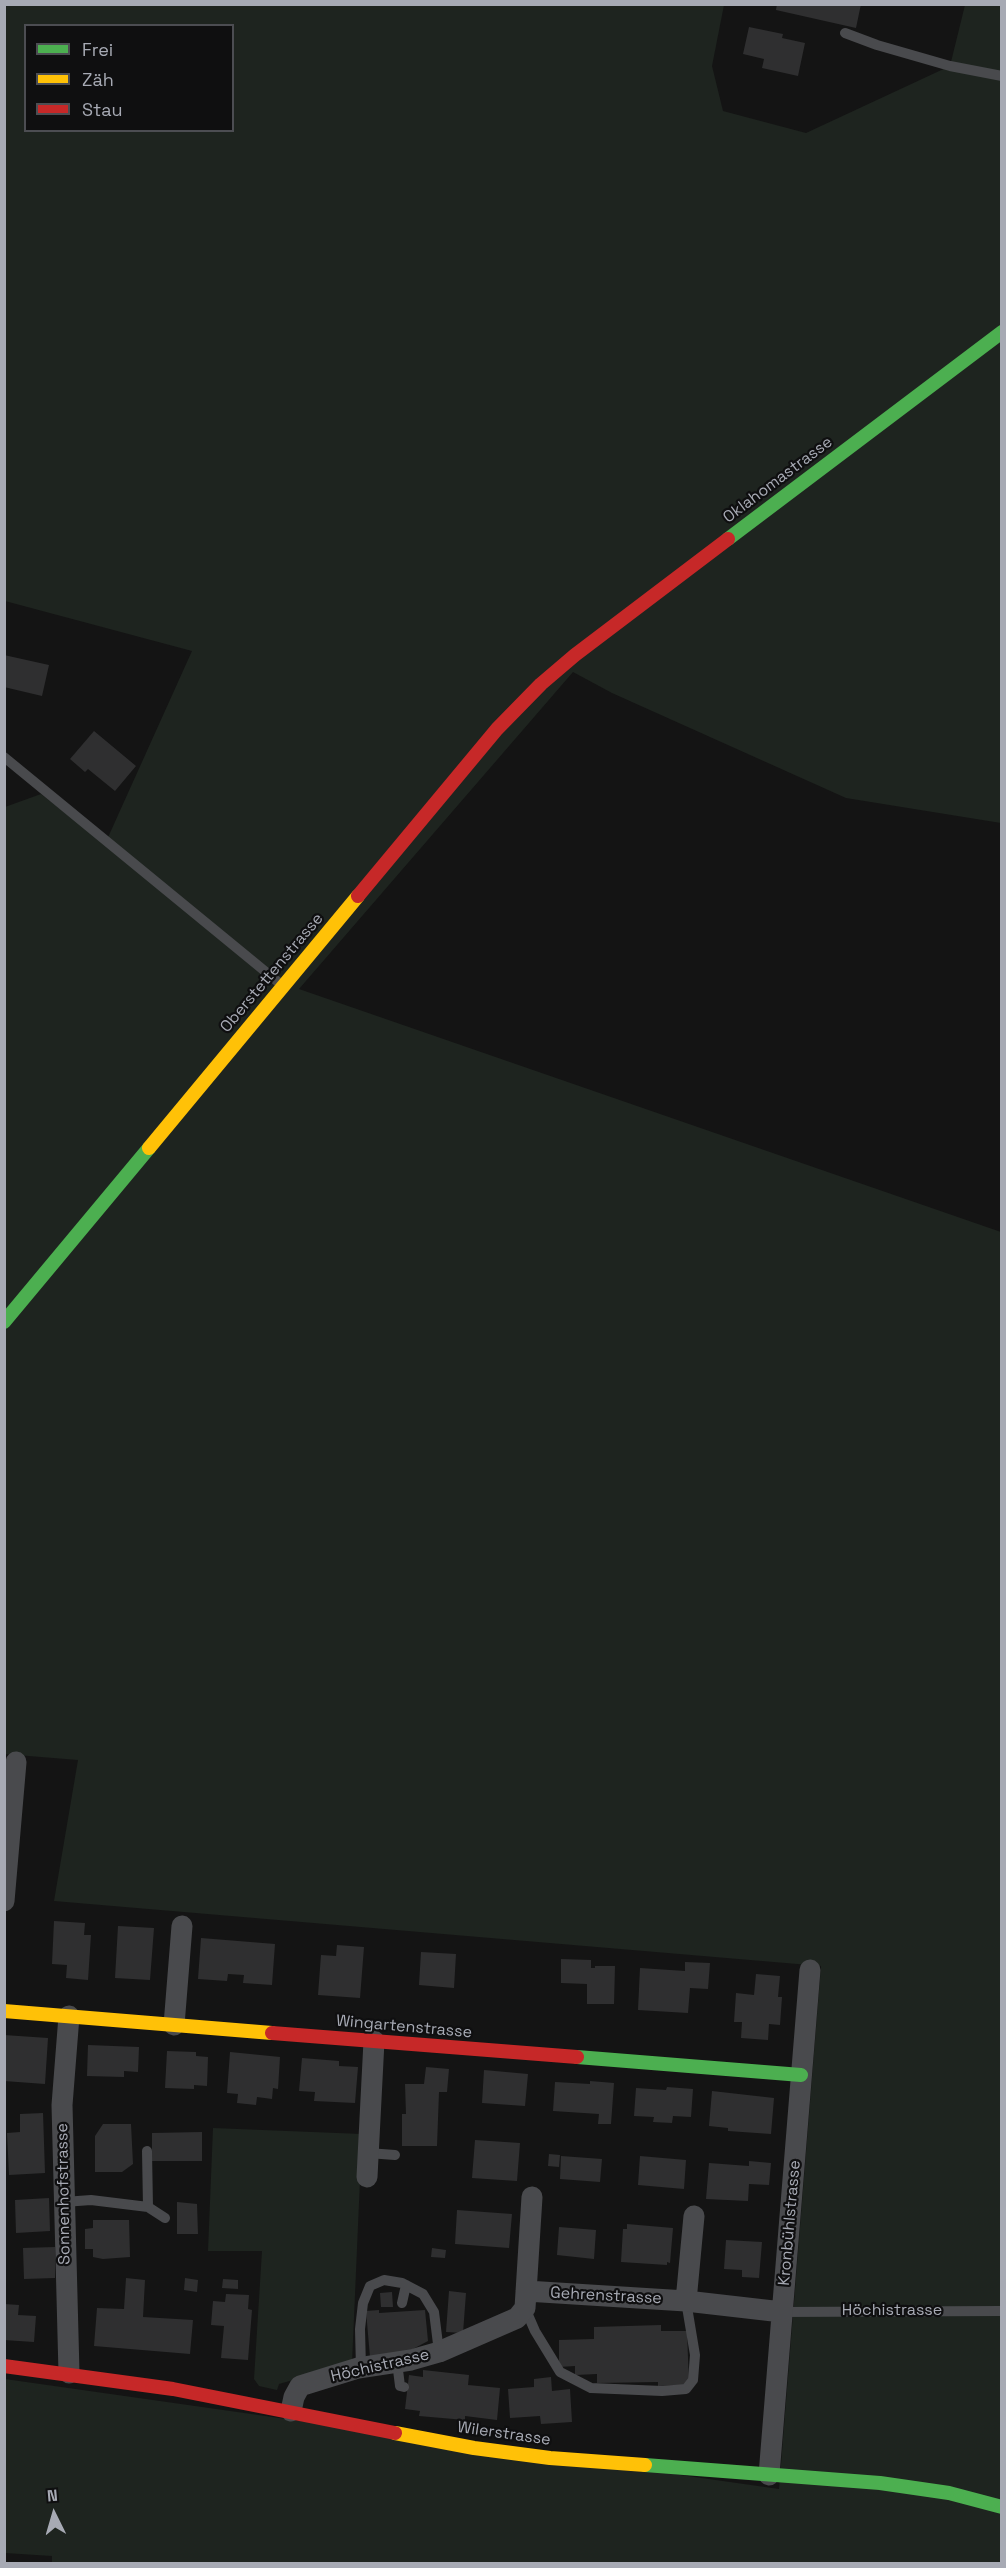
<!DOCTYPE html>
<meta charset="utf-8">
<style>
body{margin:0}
#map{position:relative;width:1006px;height:2568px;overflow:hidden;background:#141414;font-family:"Space Grotesk",sans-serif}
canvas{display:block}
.frame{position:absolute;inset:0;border:6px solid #a7aab4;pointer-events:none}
.legend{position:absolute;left:24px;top:24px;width:210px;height:108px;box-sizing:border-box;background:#0f0f10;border:2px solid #4c4d52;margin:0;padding:8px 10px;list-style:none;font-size:18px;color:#a7aab4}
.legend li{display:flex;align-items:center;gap:12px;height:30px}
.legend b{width:30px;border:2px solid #4c4d52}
.north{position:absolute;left:24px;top:2484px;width:60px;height:60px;-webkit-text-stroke:4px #0f0f10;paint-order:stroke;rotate:355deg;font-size:16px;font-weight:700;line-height:24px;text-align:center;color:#a7aab4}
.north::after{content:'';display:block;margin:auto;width:21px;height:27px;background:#a7aab4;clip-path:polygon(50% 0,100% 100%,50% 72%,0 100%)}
</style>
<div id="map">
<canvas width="1006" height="2568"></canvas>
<div class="frame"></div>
<ul class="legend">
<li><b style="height:8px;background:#4caf50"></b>Frei</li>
<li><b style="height:8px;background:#ffc107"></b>Zäh</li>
<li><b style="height:8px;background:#c62828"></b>Stau</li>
</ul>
<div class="north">N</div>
</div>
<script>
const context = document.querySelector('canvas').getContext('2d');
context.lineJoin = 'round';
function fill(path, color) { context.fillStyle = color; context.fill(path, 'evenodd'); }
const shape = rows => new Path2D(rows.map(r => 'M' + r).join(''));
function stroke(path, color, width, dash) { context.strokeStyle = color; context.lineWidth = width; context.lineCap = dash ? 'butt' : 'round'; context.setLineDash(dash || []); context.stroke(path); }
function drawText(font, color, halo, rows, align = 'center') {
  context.font = font + ' "Space Grotesk",sans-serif'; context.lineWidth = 4.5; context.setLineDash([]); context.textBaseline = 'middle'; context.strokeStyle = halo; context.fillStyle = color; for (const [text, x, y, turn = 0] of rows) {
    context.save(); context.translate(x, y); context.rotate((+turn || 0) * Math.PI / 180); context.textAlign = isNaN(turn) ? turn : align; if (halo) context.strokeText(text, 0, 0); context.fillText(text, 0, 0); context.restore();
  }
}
const green = shape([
 [4,5,724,5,712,66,723,111,806,133,950,66,965,5,1001,5,1001,823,846,798,612,693,573,672,299,989,1001,1232,1001,2563,52,2564,52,2556,5,2553,5,2379,779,2489,821,1966,54,1901,78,1760,4,1754,5,807,41,794,105,844,192,651,5,601],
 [26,26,232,26,232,130,26,130],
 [213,2128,362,2134,352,2363,279,2384,277,2390,259,2386,254,2379,262,2251,208,2251]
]);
const building = shape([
 [777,4,861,4,856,28,776,10],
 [749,27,783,34,782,38,805,43,798,76,762,68,764,59,743,54],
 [4,655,49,665,42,696,4,687],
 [94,731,136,766,115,791,88,769,85,772,70,759],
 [54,1921,85,1923,84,1935,91,1935,88,1980,66,1978,67,1965,52,1964],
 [118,1926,154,1928,150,1980,115,1978],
 [201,1938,275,1944,272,1985,243,1983,244,1975,228,1974,227,1981,198,1979],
 [337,1945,364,1947,360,1998,318,1995,321,1955,336,1956],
 [421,1952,456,1954,454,1988,419,1985],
 [561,1959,591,1960,591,1968,595,1968,595,1966,615,1966,614,2004,587,2004,587,1984,561,1983],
 [685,1962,710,1963,708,1989,690,1988,688,2013,638,2010,640,1968,685,1971],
 [756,1974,780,1976,778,1997,782,1997,780,2025,769,2024,768,2040,741,2038,742,2022,734,2022,736,1993,754,1995],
 [4,2035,48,2038,45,2084,4,2081],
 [88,2045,139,2047,138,2072,124,2071,124,2077,87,2076],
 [167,2051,196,2052,196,2056,208,2057,207,2086,194,2085,194,2089,165,2088],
 [230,2052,280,2057,278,2089,273,2088,272,2099,257,2097,256,2105,237,2103,238,2094,227,2093],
 [302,2058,339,2061,339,2066,358,2067,355,2103,314,2101,315,2092,299,2091],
 [426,2067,449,2069,447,2092,439,2092,437,2146,402,2146,402,2114,406,2114,405,2084,424,2084],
 [484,2070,528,2074,525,2106,482,2103],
 [590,2081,614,2083,611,2124,598,2124,599,2114,553,2111,555,2082,590,2084],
 [667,2087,693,2089,691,2117,673,2116,672,2123,653,2122,654,2117,634,2116,636,2088,666,2090],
 [712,2091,774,2098,771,2134,728,2131,728,2128,709,2126],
 [43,2113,45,2173,9,2175,7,2133,20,2132,20,2114],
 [103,2124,131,2124,133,2164,122,2172,95,2172,95,2136],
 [202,2132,202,2161,152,2161,152,2133],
 [475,2140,520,2143,517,2181,472,2178],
 [549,2154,560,2155,559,2167,548,2166],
 [561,2156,602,2159,600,2182,560,2179],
 [640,2156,686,2160,684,2189,638,2185],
 [749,2161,771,2163,769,2185,749,2184,748,2201,706,2199,709,2163,749,2166],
 [49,2198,50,2231,16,2233,15,2200],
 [177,2202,197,2204,198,2234,177,2234],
 [457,2210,512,2214,509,2248,455,2244],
 [93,2220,129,2220,130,2257,103,2259,93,2257,93,2249,85,2249,85,2229,93,2228],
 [627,2224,673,2228,670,2263,667,2262,667,2265,621,2262,623,2229,627,2229],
 [559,2227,596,2230,594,2259,557,2255],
 [726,2240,762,2242,759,2278,742,2277,742,2270,724,2269],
 [55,2247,55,2278,24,2279,23,2248],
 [432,2248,446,2250,445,2258,431,2257],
 [126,2278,145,2280,143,2317,193,2320,190,2354,94,2346,97,2308,124,2309],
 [185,2278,198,2280,197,2292,184,2290],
 [223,2279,238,2280,238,2289,222,2288],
 [449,2291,466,2293,463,2333,446,2332],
 [392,2292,393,2307,381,2307,380,2293],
 [226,2294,249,2295,248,2309,252,2310,248,2360,221,2358,224,2326,211,2325,213,2301,225,2302],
 [4,2304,19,2305,18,2315,36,2316,34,2342,4,2340],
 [379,2310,379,2313,425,2310,428,2341,411,2350,370,2357,366,2311],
 [661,2325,661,2331,687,2331,689,2385,658,2386,658,2382,597,2383,597,2374,575,2375,575,2366,559,2367,559,2340,594,2339,594,2327],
 [423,2370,469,2375,468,2385,500,2388,497,2420,465,2416,465,2420,419,2416,420,2411,405,2409,409,2375,423,2377],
 [551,2377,552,2391,570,2389,572,2422,541,2424,540,2416,510,2418,508,2389,534,2387,534,2379]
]);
const lane = shape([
 [845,33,877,45,950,66,1002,76],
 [4,757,283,986],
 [147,2151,148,2207],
 [368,2153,395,2155],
 [64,2202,91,2200,148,2207,165,2218],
 [402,2303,406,2285],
 [525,2308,535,2331,560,2372,591,2388,662,2391,686,2389,693,2380,695,2355,686,2301],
 [782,2312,1002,2311],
 [397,2362,400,2386,404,2387],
 [361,2368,360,2329,363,2303,370,2286,384,2280,402,2283,423,2294,434,2312,439,2352]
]);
const street = shape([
 [4,1901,16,1762],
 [174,2025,182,1926],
 [367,2177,374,2041],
 [526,2291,686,2301,782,2312],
 [686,2301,694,2216],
 [69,2373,62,2105,69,2016],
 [291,2411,294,2397,300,2386,358,2368,411,2360,439,2352,517,2318,525,2308,532,2197],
 [769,2475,810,1970]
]);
const fast = shape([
 [728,539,1002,332],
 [4,1322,149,1148],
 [577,2057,801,2075],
 [645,2465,880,2483,949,2493,1002,2507]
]);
const slow = shape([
 [149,1148,358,896],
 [4,2011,272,2033],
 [395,2433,474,2448,550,2458,645,2465]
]);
const jam = shape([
 [358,896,497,729,541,684,575,655,728,539],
 [272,2033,577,2057],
 [4,2366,173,2389,395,2433]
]);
const streetNames = [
 ["Oklahomastrasse",778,480,-37],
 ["Oberstettenstrasse",272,973,-50],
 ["Wingartenstrasse",404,2027,5],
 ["Sonnenhofstrasse",64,2194,-91],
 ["Kronbühlstrasse",790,2223,-85],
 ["Gehrenstrasse",606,2296,3],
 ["Höchistrasse",892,2311],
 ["Höchistrasse",380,2366,-13],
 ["Wilerstrasse",504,2434,8]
];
fill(green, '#1e241f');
fill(building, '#2f2f30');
stroke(lane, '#494a4d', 10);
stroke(street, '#494a4d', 21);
stroke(fast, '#4caf50', 14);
stroke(slow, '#ffc107', 14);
stroke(jam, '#c62828', 14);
drawText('16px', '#a7aab4', '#0f0f10', streetNames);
</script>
